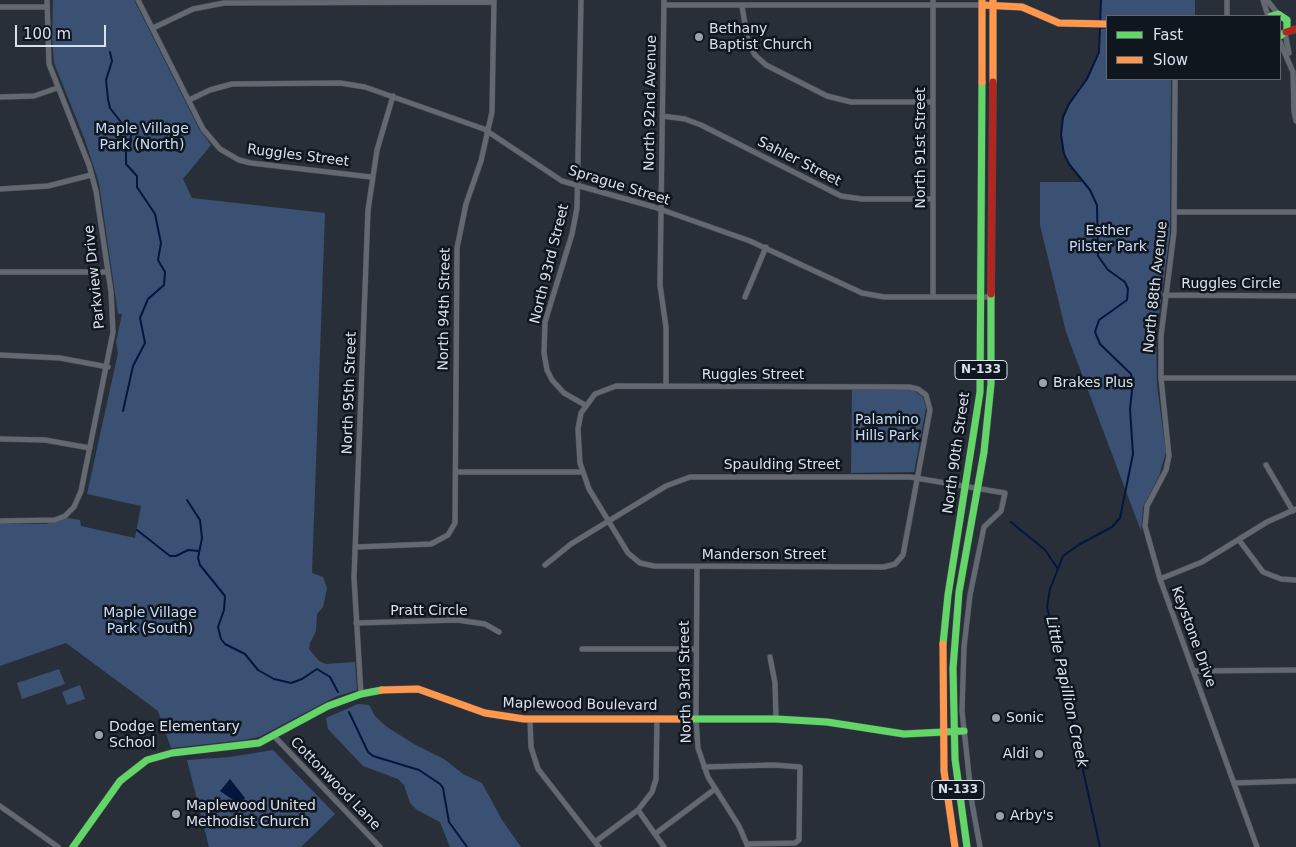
<!DOCTYPE html>
<style>
body{margin:0}
#map{position:relative;width:1296px;height:847px;overflow:hidden;background:#292f39;font-family:"DejaVu Sans",sans-serif}
canvas{display:block}
.legend{position:absolute;left:1106px;top:15px;width:175px;height:65px;box-sizing:border-box;background:#10161e;border:1px solid #606771;margin:0;padding:6px 9px;list-style:none;font-size:15px;color:#d9e0ed}
.legend li{display:flex;align-items:center;gap:10px;height:25px}
.legend b{width:25px;border:1px solid #606771}
.scale{position:absolute;left:15px;top:25px;width:91px;height:22px;box-sizing:border-box;border:2px solid #d9e0ed;border-top:0;padding-left:6px;font-size:15px;line-height:18px;white-space:nowrap;color:#d9e0ed;-webkit-text-stroke:4px #10161e;paint-order:stroke}
</style>
<div id="map">
<canvas width="1296" height="847"></canvas>
<ul class="legend">
<li><b style="height:6px;background:#63d668"></b>Fast</li>
<li><b style="height:6px;background:#ff974d"></b>Slow</li>
</ul>
<div class="scale">100 m</div>
</div>
<script>
const context = document.querySelector('canvas').getContext('2d');
context.lineJoin = 'round';
function fill(path, color) { context.fillStyle = color; context.fill(path, 'evenodd'); }
const shape = rows => new Path2D(rows.map(r => 'M' + r).join(''));
function stroke(path, color, width, dash) { context.strokeStyle = color; context.lineWidth = width; context.lineCap = dash ? 'butt' : 'round'; context.setLineDash(dash || []); context.stroke(path); }
function drawText(font, color, halo, rows, align = 'center') {
  context.font = font + ' "DejaVu Sans",sans-serif'; context.lineWidth = 5; context.setLineDash([]); context.textBaseline = 'middle'; context.strokeStyle = halo; context.fillStyle = color; for (const [text, x, y, turn = 0] of rows) {
    context.save(); context.translate(x, y); context.rotate((+turn || 0) * Math.PI / 180); context.textAlign = isNaN(turn) ? turn : align; if (halo) context.strokeText(text, 0, 0); context.fillText(text, 0, 0); context.restore();
  }
}
const green = shape([
 [53,0,134,0,199,129,211,145,183,179,192,198,325,213,312,573,323,577,327,588,323,607,317,614,316,631,310,643,309,649,319,661,326,664,355,662,357,690,335,697,259,737,244,740,171,748,158,711,66,643,0,666,0,524,46,524,68,518,80,520,81,526,135,538,141,506,87,494,118,353,116,342,122,314,118,314,99,183,85,140,54,63,52,37],
 [1101,0,1195,0,1195,16,1107,16,1107,20,1100,20],
 [1100,29,1107,29,1107,79,1171,79,1170,234,1156,336,1157,386,1166,452,1159,476,1143,507,1141,531,1066,332,1040,225,1040,182,1082,182,1064,154,1061,126,1069,104,1087,79,1095,62,1100,46],
 [852,389,913,390,923,397,926,408,914,472,851,473],
 [59,669,65,684,22,699,17,683],
 [80,685,85,699,67,705,62,692],
 [358,704,369,705,375,716,387,727,414,744,444,759,463,774,482,783,502,820,521,847,450,847,440,822,417,810,410,803,404,785,398,779,363,766,328,729,326,718],
 [273,750,335,814,301,847,209,847,187,760,230,757]
]);
const water = shape([
 [230,779,245,798,239,804,220,791]
]);
const stream = shape([
 [110,52,112,61,106,80,108,99,110,108,131,135,130,147,126,151,126,164,137,176,137,187,155,214,161,243,158,260,165,272,164,285,148,299,140,318,145,343,133,366,123,411],
 [187,500,200,520,202,538,198,558,200,565,225,596,224,610,218,627,221,639,225,644,245,654,258,670,274,679,291,683,302,679,317,669,330,677,338,692],
 [1011,522,1045,550,1058,569],
 [137,530,170,556,176,556,188,550,199,551],
 [349,712,368,752,373,756,419,770,440,784,443,788,449,822,467,847],
 [1100,847,1047,607,1050,589,1063,556,1080,544,1112,527,1120,518,1133,454,1130,409,1133,381,1131,374,1100,344,1095,332,1099,320,1127,300,1128,289,1125,282,1108,270,1098,256,1097,205,1090,190,1069,164,1064,154,1061,135,1063,117,1069,104,1087,79,1099,52,1101,0]
]);
const street = shape([
 [138,0,203,129,220,149,239,160,251,163,371,177],
 [581,0,577,208,572,234,545,322,544,353,547,370,552,380,564,393,585,405],
 [664,0,660,285,666,327,666,386],
 [933,0,933,297],
 [1263,0,1268,16],
 [1267,0,1278,14],
 [664,5,982,5],
 [742,6,748,42,755,55,766,65,827,96,851,102,932,102],
 [0,7,47,7],
 [1227,16,1227,0],
 [153,28,193,9,224,3,494,2],
 [1285,33,1289,53],
 [1280,42,1293,72,1294,111,1296,121],
 [1175,79,1174,232,1161,336,1161,378,1169,456,1166,470,1147,506,1145,526,1160,579,1257,847],
 [0,97,34,96,57,88],
 [189,100,210,90,232,84,340,83,365,87,484,129,562,181,654,207,750,241,862,293,884,297,992,297],
 [662,116,685,119,701,125,841,196,862,199,933,199],
 [0,189,48,186,91,175],
 [1175,212,1296,212],
 [0,272,108,272],
 [1165,295,1296,296],
 [745,297,766,247],
 [0,355,60,358,108,367],
 [1161,378,1296,378],
 [616,386,909,387,918,389,926,395,930,410,903,555,895,564,884,567,654,566,640,563,628,553,589,489,580,463,578,429,581,413,595,394,616,386],
 [0,439,45,440,90,448],
 [1266,465,1293,511],
 [456,472,582,472],
 [0,521,55,520,65,516,74,507,81,491,113,332,111,292,96,191,89,165,49,64,47,0],
 [1239,540,1263,572,1281,579,1296,580],
 [356,547,431,544,448,535,455,523,457,248,466,204,481,161,492,112,494,0],
 [545,565,571,544,666,486,690,477,910,477,1005,493,1001,511,984,527,970,595,964,647,962,711,972,803,980,847],
 [697,567,696,719,698,748,708,777,739,826,748,847],
 [1160,579,1202,562,1267,522,1296,509],
 [356,623,457,620,485,624,499,632],
 [582,649,696,649],
 [770,657,775,683,776,719],
 [1195,671,1296,670],
 [361,694,354,578,368,210,377,150,393,96],
 [530,719,531,747,538,769,599,847],
 [274,736,380,847],
 [704,767,774,765,800,767,799,840,795,843,747,844],
 [1234,783,1296,781],
 [0,806,58,847],
 [638,810,664,847],
 [655,834,715,789],
 [595,842,638,810,652,792,656,779,657,719]
]);
const fast = shape([
 [1271,16,1278,14,1287,20,1287,31,1280,36],
 [943,644,948,595,980,392,982,82],
 [690,719,776,719,827,722,904,734,964,731],
 [73,847,120,781,147,760,172,753,259,743,328,706,361,694,382,690],
 [967,847,955,759,953,668,959,592,984,452,991,384,991,294]
]);
const slow = shape([
 [982,5,1022,7,1059,23,1107,24],
 [982,82,982,0],
 [993,82,993,0],
 [943,644,944,771,955,847],
 [382,690,418,689,485,713,524,719,690,719]
]);
const jam = shape([
 [1286,32,1296,29],
 [991,294,993,82]
]);
const markers = [
 [699,37,5,"#9ba2ae"],
 [1043,383,5,"#9ba2ae"],
 [996,718,5,"#9ba2ae"],
 [99,735,5,"#9ba2ae"],
 [1039,754,5,"#9ba2ae"],
 [176,814,5,"#9ba2ae"],
 [1000,816,5,"#9ba2ae"]
];
const shields = [
 [981,370,52],
 [958,790,52]
];
const shieldNames = [
 ["N-133",981,370],
 ["N-133",958,790]
];
const poiNames = [
 ["Bethany",709,29],
 ["Baptist Church",709,45],
 ["Brakes Plus",1053,383],
 ["Sonic",1006,718],
 ["Dodge Elementary",109,727],
 ["School",109,743],
 ["Aldi",1029,754,"right"],
 ["Maplewood United",186,806],
 ["Methodist Church",186,822],
 ["Arby's",1010,816]
];
const streetNames = [
 ["North 92nd Avenue",651,103,-89],
 ["North 91st Street",921,148,-90],
 ["Ruggles Street",298,156,7],
 ["Sahler Street",799,162,27],
 ["Sprague Street",619,186,17],
 ["North 93rd Street",550,264,-76],
 ["Parkview Drive",95,277,-96],
 ["Ruggles Circle",1231,284],
 ["North 88th Avenue",1156,287,-84],
 ["North 94th Street",445,309,-89],
 ["Ruggles Street",753,375],
 ["North 95th Street",350,393,-88],
 ["North 90th Street",957,453,-82],
 ["Spaulding Street",782,465],
 ["Manderson Street",764,555],
 ["Pratt Circle",429,611],
 ["Keystone Drive",1193,637,70],
 ["North 93rd Street",686,682,-91],
 ["Maplewood Boulevard",580,705,1],
 ["Cottonwood Lane",335,784,46]
];
const parkNames = [
 ["Maple Village",142,129],
 ["Park (North)",142,145],
 ["Esther",1108,231],
 ["Pilster Park",1108,247],
 ["Palamino",887,420],
 ["Hills Park",887,436],
 ["Maple Village",150,613],
 ["Park (South)",150,629]
];
const waterNames = [
 ["Little Papillion Creek",1066,692,78]
];
fill(green, '#3b5173');
fill(water, '#041640');
stroke(stream, '#041640', 2);
stroke(street, '#464c55', 6);
stroke(fast, '#464c55', 8);
stroke(slow, '#464c55', 8);
stroke(jam, '#464c55', 8);
stroke(street, '#646971', 5);
stroke(fast, '#63d668', 7);
stroke(slow, '#ff974d', 7);
stroke(jam, '#b3261e', 7);
for (const [x, y, r, color] of markers) { const dot = new Path2D(); dot.arc(x, y, r, 0, 2 * Math.PI); context.fillStyle = color; context.fill(dot); stroke(dot, '#10161e', 2); }
for (const [x, y, w] of shields) { const box = new Path2D(); box.roundRect(x - w / 2, y - 9.5, w, 19, 4); context.fillStyle = '#10161e'; context.fill(box); stroke(box, '#d9e0ed', 1); }
drawText('bold 12px', '#d9e0ed', null, shieldNames);
drawText('14px', '#d9e0ed', '#10161e', poiNames, 'left');
drawText('14px', '#d9e0ed', '#10161e', streetNames);
drawText('14px', '#c9ddfc', '#10161e', parkNames);
drawText('italic 15px', '#d8e2f1', '#10161e', waterNames);
</script>
